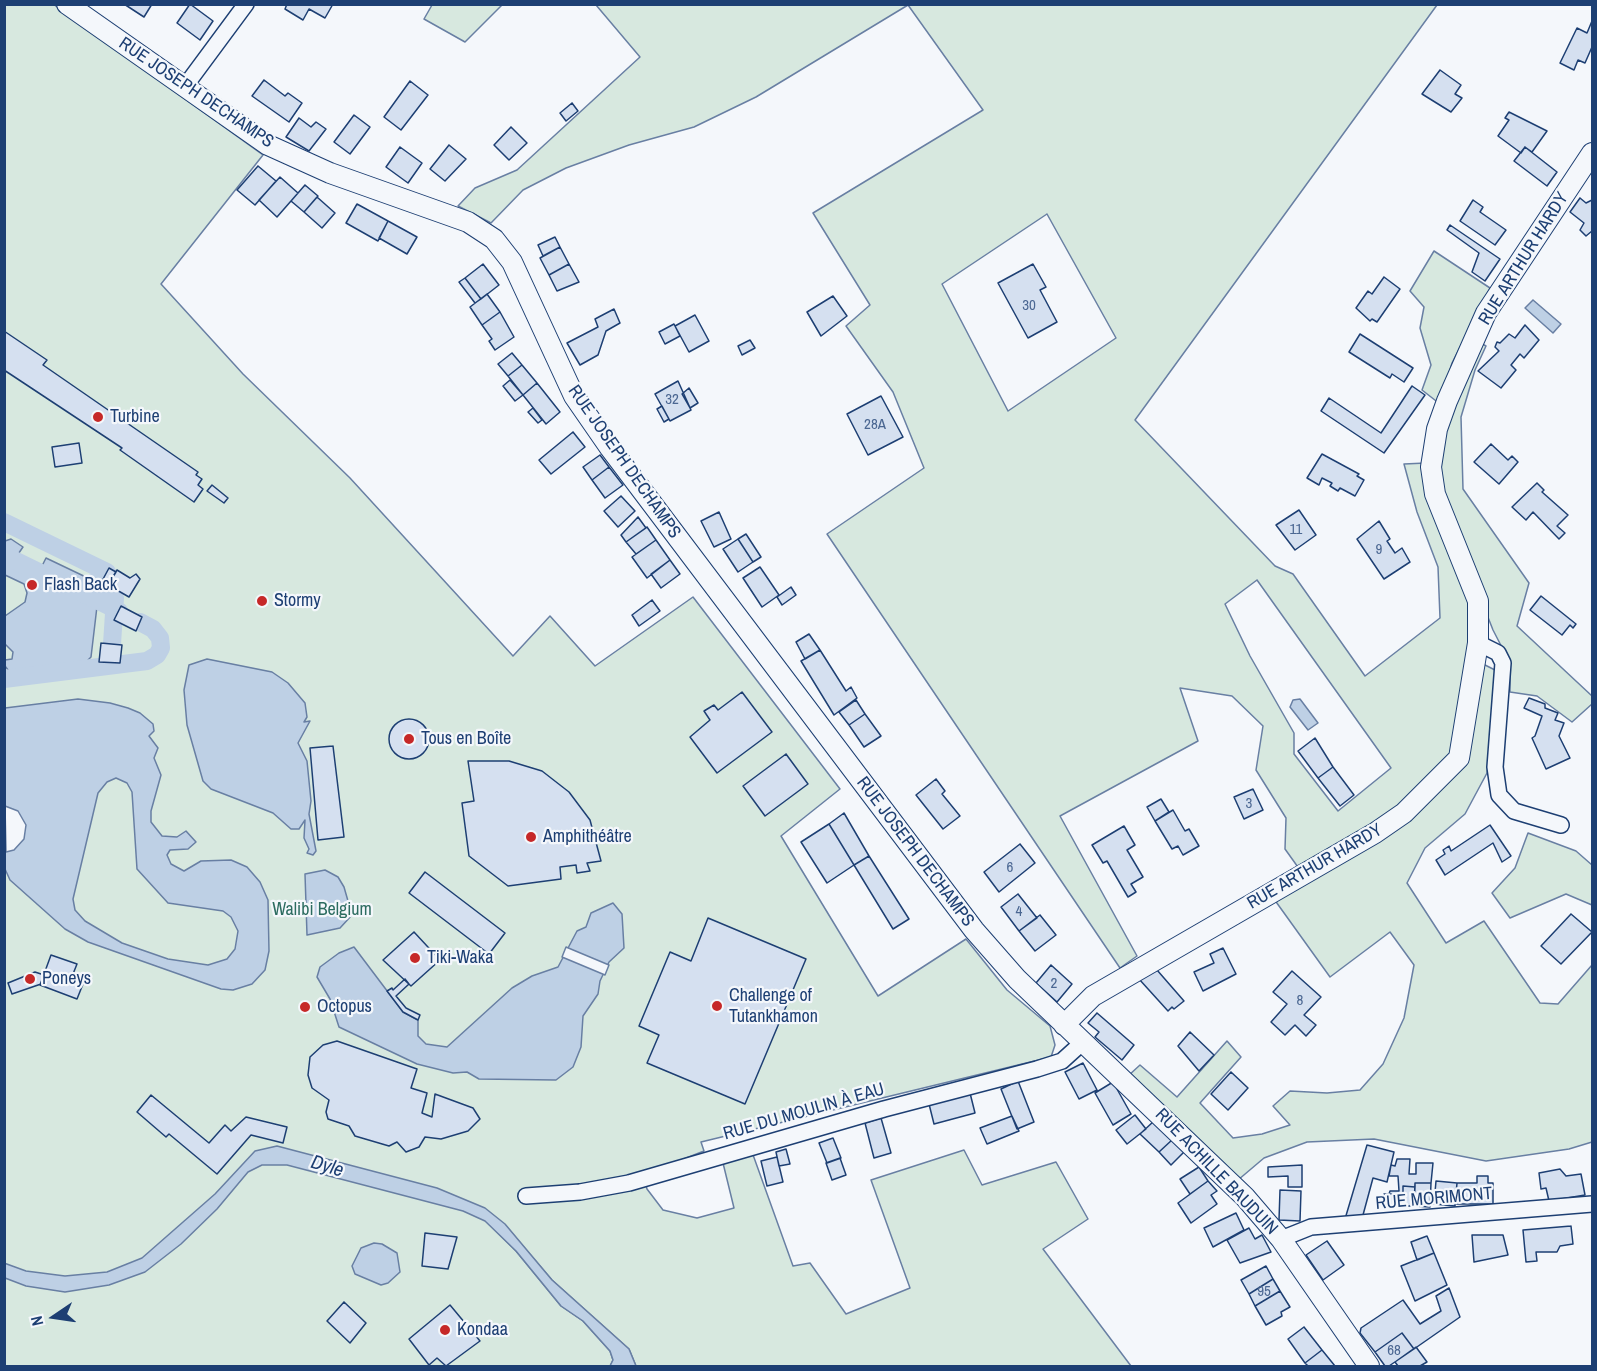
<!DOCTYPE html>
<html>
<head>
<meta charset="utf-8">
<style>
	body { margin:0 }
	#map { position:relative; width:1597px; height:1371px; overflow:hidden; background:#f4f7fb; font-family:"Archivo Narrow",sans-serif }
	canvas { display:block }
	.frame { position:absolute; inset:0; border:6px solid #1d3f73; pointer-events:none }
	.north { position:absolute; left:24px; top:1287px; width:60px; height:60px; -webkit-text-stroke:4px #f4f7fb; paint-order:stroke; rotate:257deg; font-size:16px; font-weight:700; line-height:24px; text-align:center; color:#1d3f73 }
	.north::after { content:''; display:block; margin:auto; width:21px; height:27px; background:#1d3f73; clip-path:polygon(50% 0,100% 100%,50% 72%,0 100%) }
</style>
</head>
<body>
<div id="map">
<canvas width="1597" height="1371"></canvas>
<div class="frame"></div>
<div class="north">N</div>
</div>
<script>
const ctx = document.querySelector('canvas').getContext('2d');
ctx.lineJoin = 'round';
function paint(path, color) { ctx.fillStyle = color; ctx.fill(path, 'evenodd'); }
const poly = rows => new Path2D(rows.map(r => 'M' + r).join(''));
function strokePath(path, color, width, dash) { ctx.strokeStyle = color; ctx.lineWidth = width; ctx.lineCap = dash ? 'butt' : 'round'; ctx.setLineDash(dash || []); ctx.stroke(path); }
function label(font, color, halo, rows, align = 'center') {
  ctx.font = font + ' "Archivo Narrow",sans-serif'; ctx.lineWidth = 4.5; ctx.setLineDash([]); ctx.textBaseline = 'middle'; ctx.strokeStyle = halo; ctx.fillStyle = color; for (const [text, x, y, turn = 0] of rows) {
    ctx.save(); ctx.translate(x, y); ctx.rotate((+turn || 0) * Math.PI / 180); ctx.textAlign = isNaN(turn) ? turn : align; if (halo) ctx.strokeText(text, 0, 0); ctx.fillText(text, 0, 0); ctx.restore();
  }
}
const green = poly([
	[53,4,263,155,161,284,243,374,350,478,513,656,550,616,595,666,693,597,840,789,781,836,878,996,966,939,1007,990,1050,1026,1055,1045,1051,1057,701,1142,704,1151,643,1175,647,1189,663,1210,697,1218,734,1208,723,1163,752,1152,793,1266,810,1263,846,1314,910,1288,871,1180,964,1150,982,1185,1056,1162,1088,1219,1043,1249,1131,1366,636,1366,629,1349,552,1280,504,1224,497,1232,516,1251,561,1306,583,1321,610,1351,613,1360,610,1366,5,1366,4,5,53,4],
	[432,5,432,4,502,5,465,42,424,19,432,5],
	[596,5,908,5,756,97,694,127,629,145,566,168,523,190,491,223,458,206,475,188,517,170,640,57,596,5],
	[908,5,1437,5,1135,420,1275,566,1293,574,1365,676,1440,618,1438,567,1417,512,1404,464,1426,463,1468,598,1472,640,1454,756,1401,808,1300,870,1285,849,1286,818,1256,770,1263,726,1232,696,1180,688,1198,741,1060,816,1137,956,1120,968,827,534,924,468,893,392,846,326,870,305,813,213,983,110,908,5],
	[1047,214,1116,338,1008,411,942,284,1047,214],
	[1257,580,1391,768,1338,811,1294,754,1294,733,1250,656,1225,604,1257,580],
	[1434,251,1490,288,1452,363,1440,404,1422,390,1431,365,1420,328,1424,307,1410,291,1434,251],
	[1479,342,1486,346,1475,370,1461,417,1463,489,1529,583,1517,626,1592,696,1592,704,1572,722,1537,696,1510,692,1510,663,1493,630,1439,493,1440,430,1479,342],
	[1481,663,1497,671,1487,773,1465,814,1425,848,1407,883,1446,943,1484,921,1540,1003,1558,1004,1592,965,1592,1142,1569,1149,1486,1161,1374,1139,1307,1142,1264,1158,1238,1180,1128,1076,1140,1065,1177,1097,1227,1041,1241,1057,1200,1103,1233,1138,1262,1134,1290,1125,1273,1106,1290,1091,1327,1093,1360,1090,1383,1064,1404,1018,1414,965,1390,932,1330,977,1274,899,1463,761,1481,663],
	[1528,833,1576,851,1592,865,1592,905,1566,894,1510,918,1492,893,1515,868,1528,833]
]);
const water = poly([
	[1533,300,1561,324,1553,333,1525,308,1533,300],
	[11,539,23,547,12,563,36,578,46,558,90,579,93,576,97,577,103,583,98,598,91,657,80,668,80,677,76,676,71,663,22,671,20,676,12,675,5,666,5,660,12,659,13,652,5,644,5,616,25,602,27,593,24,584,5,575,5,541,11,539],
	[207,659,272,672,288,683,305,703,307,717,304,722,310,721,298,743,307,761,311,801,309,814,316,851,313,855,307,853,309,849,304,838,305,820,299,829,291,829,273,813,211,789,203,781,187,725,184,690,189,665,207,659],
	[78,699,110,703,128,708,140,713,153,724,154,731,149,736,158,748,154,758,161,775,151,811,151,822,162,836,177,837,186,831,196,842,188,849,170,850,167,855,171,864,184,871,201,861,231,860,247,867,260,882,268,900,269,951,265,970,252,984,233,990,221,989,88,942,65,929,10,880,5,869,5,708,78,699],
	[116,778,127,783,132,792,137,869,168,903,223,911,231,917,238,931,235,949,227,959,208,965,168,959,122,943,85,921,75,910,73,899,98,793,107,782,116,778],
	[1300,699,1318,723,1308,730,1290,707,1293,700,1300,699],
	[325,870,338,877,344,887,352,915,340,928,307,935,305,874,325,870],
	[613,903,622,914,624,948,609,962,600,981,598,994,583,1016,581,1047,573,1067,556,1080,479,1079,467,1072,453,1073,417,1064,339,1027,330,999,317,977,320,967,339,953,354,947,403,1012,418,1020,418,1036,426,1044,447,1047,512,988,532,976,558,967,577,931,586,927,591,913,613,903],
	[277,1146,437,1188,485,1208,505,1224,552,1280,629,1349,636,1366,610,1366,613,1360,610,1351,583,1321,561,1306,516,1251,485,1221,463,1211,287,1165,262,1165,248,1172,217,1209,181,1244,145,1272,109,1285,65,1292,26,1286,5,1278,4,1263,26,1271,65,1276,107,1272,142,1258,215,1194,255,1151,277,1146],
	[374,1243,382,1244,397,1253,400,1272,388,1283,381,1285,355,1274,352,1266,361,1248,374,1243]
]);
const pier = poly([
	[5,806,18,811,26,825,24,839,14,850,6,852,5,806],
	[566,947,609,965,605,975,562,957,566,947]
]);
const canal = poly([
	[4,522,107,572],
	[4,555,119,611],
	[83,590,94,582,110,588],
	[112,644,115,598],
	[4,679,147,661,157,655,161,648,160,638,153,629,140,622]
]);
const building = poly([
	[124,4,152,4,144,17,124,4],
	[190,4,213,21,200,40,177,23,190,4],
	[287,4,333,4,325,18,309,9,303,20,285,9,287,4],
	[1592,21,1592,47,1585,63,1578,60,1574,70,1560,63,1577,28,1587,33,1592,21],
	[1440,70,1461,85,1455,94,1462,98,1451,112,1422,94,1440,70],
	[264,80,285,96,288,93,302,103,289,122,252,96,264,80],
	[410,81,428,95,401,130,384,117,410,81],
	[572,103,578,111,566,121,560,113,572,103],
	[1509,112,1547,131,1532,152,1525,147,1521,153,1498,136,1509,120,1505,118,1509,112],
	[354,115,370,127,350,154,334,142,354,115],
	[299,118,311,127,316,122,326,129,309,151,286,137,299,118],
	[511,127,527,143,509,160,494,145,511,127],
	[449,145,466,159,445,181,430,169,449,145],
	[400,147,422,163,408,183,386,167,400,147],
	[1525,147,1557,172,1547,186,1514,161,1525,147],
	[258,166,276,181,255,205,237,190,258,166],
	[280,177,298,193,277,217,259,200,280,177],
	[305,185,318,196,304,212,291,201,305,185],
	[317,197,335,213,322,228,304,212,317,197],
	[1580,198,1586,203,1592,200,1592,231,1586,236,1580,230,1584,223,1570,212,1580,198],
	[1473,200,1483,207,1480,212,1506,230,1495,245,1460,221,1473,200],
	[357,204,388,221,378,241,346,223,357,204],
	[388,221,417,237,407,254,379,238,388,221],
	[1450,225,1500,259,1485,281,1472,272,1479,253,1447,230,1450,225],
	[555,237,560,247,543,256,538,245,555,237],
	[560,247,569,264,549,275,540,258,560,247],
	[483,264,499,285,481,299,465,278,483,264],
	[569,264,579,282,557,291,549,275,569,264],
	[1033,264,1046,287,1040,290,1057,322,1028,338,998,283,1033,264],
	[1384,277,1400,289,1377,322,1372,319,1370,321,1356,308,1368,291,1372,294,1384,277],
	[465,278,481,299,475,303,459,282,465,278],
	[487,294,500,312,482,325,470,307,487,294],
	[833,296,847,316,821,336,807,312,833,296],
	[614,309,620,323,606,331,598,355,580,365,567,343,598,327,595,319,614,309],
	[500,312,514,337,495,350,489,341,492,339,482,325,500,312],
	[695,315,709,341,689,352,675,326,695,315],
	[674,324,680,336,665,344,659,332,674,324],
	[1525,325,1539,340,1524,358,1520,354,1511,365,1516,370,1501,388,1478,371,1499,351,1495,347,1497,342,1500,343,1509,334,1515,338,1525,325],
	[4,331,47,360,43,365,198,472,196,475,202,479,198,485,203,489,194,502,120,450,122,448,4,370,4,331],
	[1360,334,1413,368,1404,382,1392,374,1390,378,1349,352,1360,334],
	[750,340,755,348,742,355,738,346,750,340],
	[512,353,522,365,508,376,498,364,512,353],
	[522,365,537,383,523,395,508,376,522,365],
	[510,380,523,395,515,401,503,386,510,380],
	[678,381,691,410,670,421,655,394,678,381],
	[537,383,560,412,546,424,523,395,537,383],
	[1412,386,1425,395,1384,453,1321,411,1329,398,1381,433,1412,386],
	[689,388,698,403,690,408,682,394,689,388],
	[881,396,903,437,868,455,847,414,881,396],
	[662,406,669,419,664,422,657,409,662,406],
	[533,408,542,420,538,423,528,412,533,408],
	[573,432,585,447,551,474,539,460,573,432],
	[79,443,82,463,55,467,52,447,79,443],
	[1491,444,1508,460,1512,456,1518,462,1499,484,1474,462,1491,444],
	[1322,454,1359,474,1357,476,1364,480,1355,496,1340,488,1338,491,1330,486,1332,483,1322,478,1319,485,1307,478,1322,454],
	[600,455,609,467,592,480,583,467,600,455],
	[609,467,623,485,605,498,592,480,609,467],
	[1537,483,1544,490,1542,492,1568,515,1557,526,1565,533,1559,539,1533,512,1526,520,1512,507,1537,483],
	[212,485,228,498,224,503,207,491,212,485],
	[621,496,635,511,618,527,604,511,621,496],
	[1299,510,1316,535,1295,550,1276,525,1299,510],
	[719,512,731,539,714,547,701,521,719,512],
	[638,517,646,528,626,542,621,535,638,517],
	[1379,521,1390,539,1387,541,1395,553,1402,548,1410,562,1384,579,1357,539,1379,521],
	[647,527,656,540,636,554,626,542,647,527],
	[746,534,761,557,753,562,738,539,746,534],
	[738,539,753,562,738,572,723,549,738,539],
	[656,540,670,560,647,578,632,557,656,540],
	[670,560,680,574,661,588,651,574,670,560],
	[760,567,779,595,762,607,743,578,760,567],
	[109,568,116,572,108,585,102,581,109,568],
	[117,570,130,578,136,574,140,579,129,597,108,585,117,570],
	[791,587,796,595,782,605,777,597,791,587],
	[1541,596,1576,624,1573,628,1570,625,1562,635,1530,610,1541,596],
	[652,600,660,611,639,626,632,615,652,600],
	[121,606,142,617,136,631,114,620,121,606],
	[809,634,820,650,805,659,796,642,809,634],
	[101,643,122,645,120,663,99,662,101,643],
	[820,650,846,691,851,687,857,698,834,715,801,661,820,650],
	[742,692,772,732,717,773,690,737,710,720,704,711,714,705,718,710,742,692],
	[1529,698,1545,704,1545,708,1558,713,1555,720,1564,723,1559,736,1570,758,1546,769,1532,738,1535,736,1542,716,1524,708,1529,698],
	[856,700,865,714,849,725,839,712,856,700],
	[865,714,881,736,864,747,849,725,865,714],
	'389 739a20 20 0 1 1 40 0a20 20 0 1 1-40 0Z',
	[1315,738,1333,767,1318,778,1298,751,1315,738],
	[333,746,344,837,318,840,310,748,333,746],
	[786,754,808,784,765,816,743,786,786,754],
	[468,761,509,761,542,771,569,792,590,820,601,861,587,863,590,871,577,873,576,865,560,867,561,879,508,886,469,856,462,803,474,801,468,761],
	[1333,767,1354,795,1340,806,1318,778,1333,767],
	[936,779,945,791,942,794,960,816,943,829,916,795,936,779],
	[1253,789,1263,810,1244,819,1234,797,1253,789],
	[1161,799,1169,812,1155,821,1147,807,1161,799],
	[1173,810,1185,831,1189,829,1199,846,1183,855,1178,846,1172,849,1155,821,1173,810],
	[844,813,869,856,854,865,829,824,844,813],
	[829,824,854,865,827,883,801,842,829,824],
	[1490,825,1511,856,1502,862,1493,843,1445,875,1436,860,1445,854,1443,850,1449,846,1451,851,1490,825],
	[1124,826,1135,845,1127,850,1143,877,1131,884,1136,892,1128,897,1107,861,1103,863,1092,845,1124,826],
	[1020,844,1035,863,999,892,984,872,1020,844],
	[869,856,909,919,893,929,854,865,869,856],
	[425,872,505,933,489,954,409,893,425,872],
	[1018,894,1037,918,1019,931,1001,907,1018,894],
	[1571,914,1592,932,1561,964,1541,946,1571,914],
	[1040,915,1056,935,1035,951,1019,931,1040,915],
	[708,918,806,959,745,1104,647,1063,659,1035,639,1026,670,952,691,961,708,918],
	[414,932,440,960,411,986,383,960,414,932],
	[1223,948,1236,974,1203,991,1194,972,1214,963,1210,954,1223,948],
	[51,955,77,964,73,974,85,979,77,999,40,985,51,955],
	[1051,965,1072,984,1057,1002,1036,983,1051,965],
	[1157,970,1184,1001,1174,1009,1172,1007,1168,1011,1139,979,1157,970],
	[1292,971,1321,997,1304,1015,1316,1025,1306,1036,1295,1025,1285,1035,1271,1022,1287,1004,1273,992,1292,971],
	[35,972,44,975,41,984,12,994,8,983,35,972],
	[405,979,409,984,396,996,406,1008,420,1015,418,1020,403,1012,387,991,392,988,393,990,405,979],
	[1097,1013,1134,1045,1122,1060,1095,1037,1099,1032,1088,1023,1097,1013],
	[1190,1032,1214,1055,1199,1071,1178,1046,1190,1032],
	[337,1041,417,1069,411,1088,427,1093,422,1113,432,1117,435,1094,473,1108,480,1119,468,1131,441,1139,425,1137,419,1147,406,1152,397,1142,389,1146,355,1136,349,1126,328,1119,326,1112,329,1100,312,1088,308,1075,310,1057,323,1045,337,1041],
	[1083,1063,1097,1090,1079,1099,1065,1072,1083,1063],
	[1231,1072,1248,1088,1228,1110,1211,1094,1231,1072],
	[1018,1081,1034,1122,1017,1129,1001,1089,1018,1081],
	[1113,1082,1131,1114,1113,1125,1095,1093,1113,1082],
	[970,1093,975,1113,934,1124,929,1104,970,1093],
	[151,1095,209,1143,225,1125,231,1131,246,1117,287,1127,283,1143,251,1135,217,1174,169,1134,166,1137,137,1112,151,1095],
	[1135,1115,1146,1129,1127,1144,1116,1130,1135,1115],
	[1012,1116,1019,1131,987,1144,980,1128,1012,1116],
	[881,1118,891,1153,874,1158,865,1123,881,1118],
	[1154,1121,1173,1139,1159,1152,1140,1134,1154,1121],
	[833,1138,841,1158,827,1163,819,1143,833,1138],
	[1173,1139,1185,1151,1171,1165,1159,1152,1173,1139],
	[1367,1145,1394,1152,1387,1182,1373,1178,1363,1215,1345,1219,1367,1145],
	[786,1149,790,1164,779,1166,776,1152,786,1149],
	[777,1157,783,1182,767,1186,761,1161,777,1157],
	[840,1158,846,1175,832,1180,826,1163,840,1158],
	[1397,1159,1410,1159,1409,1174,1416,1174,1416,1163,1433,1163,1431,1183,1415,1183,1415,1187,1403,1186,1403,1194,1389,1194,1390,1191,1399,1191,1398,1176,1389,1176,1391,1165,1395,1166,1397,1159],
	[1302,1165,1302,1187,1288,1187,1288,1176,1268,1177,1268,1167,1302,1165],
	[1199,1167,1208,1181,1190,1194,1180,1179,1199,1167],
	[1560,1169,1566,1176,1581,1174,1585,1195,1549,1201,1546,1188,1541,1189,1539,1173,1560,1169],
	[1477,1176,1488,1176,1488,1183,1493,1183,1493,1204,1455,1204,1457,1183,1477,1183,1477,1176],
	[1208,1181,1217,1191,1211,1195,1217,1204,1191,1223,1178,1203,1208,1181],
	[1436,1181,1457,1183,1455,1206,1434,1204,1436,1181],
	[1415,1183,1431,1183,1430,1207,1414,1206,1415,1183],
	[1403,1186,1415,1187,1414,1206,1384,1206,1384,1194,1403,1194,1403,1186],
	[1280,1190,1301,1191,1300,1221,1279,1220,1280,1190],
	[1236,1213,1244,1230,1213,1247,1204,1228,1236,1213],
	[1571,1226,1573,1244,1560,1246,1557,1252,1536,1252,1537,1261,1526,1262,1523,1230,1571,1226],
	[1249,1228,1255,1239,1262,1235,1271,1252,1240,1263,1227,1240,1249,1228],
	[425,1233,457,1237,448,1269,422,1266,425,1233],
	[1472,1235,1503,1235,1508,1255,1474,1262,1472,1235],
	[1427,1236,1434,1253,1417,1260,1411,1242,1427,1236],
	[1327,1241,1344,1265,1323,1280,1306,1255,1327,1241],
	[1434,1253,1447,1285,1415,1301,1401,1266,1434,1253],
	[1266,1266,1273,1279,1249,1294,1241,1280,1266,1266],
	[1273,1279,1280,1291,1255,1306,1249,1294,1273,1279],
	[1449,1288,1460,1317,1414,1349,1402,1333,1375,1352,1360,1333,1361,1328,1403,1300,1420,1324,1441,1311,1436,1296,1449,1288],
	[1280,1291,1290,1307,1281,1312,1282,1316,1266,1325,1255,1306,1280,1291],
	[344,1302,366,1323,350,1343,327,1321,344,1302],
	[450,1305,480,1341,446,1366,437,1358,429,1365,409,1339,450,1305],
	[1304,1327,1322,1350,1305,1363,1288,1339,1304,1327],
	[1402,1333,1414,1349,1389,1366,1385,1366,1375,1352,1402,1333],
	[1416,1347,1427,1362,1420,1366,1398,1366,1395,1362,1416,1347],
	[1322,1350,1335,1366,1308,1366,1305,1363,1322,1350]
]);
const minor = poly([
	[186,85,246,4],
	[1478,643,1498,653,1503,663,1495,767,1499,795,1514,811,1561,825],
	[526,1196,580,1192,629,1183,884,1109,1037,1069,1062,1061,1083,1042],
	[1281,1239,1311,1227,1592,1204]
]);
const tertiary = poly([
	[67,4,268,145,330,173,468,222,494,239,512,262,574,396,610,448,974,930,1017,979,1245,1197,1281,1239,1369,1366],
	[1064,1025,1093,996,1375,833,1404,813,1459,758,1478,643,1478,601,1435,494,1431,467,1437,429,1447,401,1486,313,1592,153]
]);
const markers = [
	[98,417,6,"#c62828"],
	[32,585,6,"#c62828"],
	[262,601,6,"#c62828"],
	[409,739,6,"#c62828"],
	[531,837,6,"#c62828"],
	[415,958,6,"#c62828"],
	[30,979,6,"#c62828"],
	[717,1006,6,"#c62828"],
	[305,1007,6,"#c62828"],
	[445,1330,6,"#c62828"]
];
const numberNames = [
	["30",1029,306],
	["32",672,400],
	["28A",875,425],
	["11",1296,530],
	["9",1379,550],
	["3",1249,804],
	["6",1010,868],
	["4",1019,912],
	["2",1054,984],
	["8",1300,1001],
	["95",1264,1292],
	["68",1394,1351]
];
const streetNames = [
	["RUE JOSEPH DECHAMPS",196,93,34],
	["RUE ARTHUR HARDY",1524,259,-58],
	["RUE JOSEPH DECHAMPS",624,462,55],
	["RUE JOSEPH DECHAMPS",915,852,53],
	["RUE ARTHUR HARDY",1315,867,-30],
	["RUE DU MOULIN À EAU",804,1112,-16],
	["RUE ACHILLE BAUDUIN",1216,1172,46],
	["RUE MORIMONT",1434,1199,-5]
];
const poiNames = [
	["Turbine",110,417],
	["Flash Back",44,585],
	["Stormy",274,601],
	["Tous en Boîte",421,739],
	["Amphithéâtre",543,837],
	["Tiki-Waka",427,958],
	["Poneys",42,979],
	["Challenge of",729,996],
	["Tutankhamon",729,1017],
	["Octopus",317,1007],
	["Kondaa",457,1330]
];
const parkNames = [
	["Walibi Belgium",322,910]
];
const waterNames = [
	["Dyle",327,1167,17]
];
paint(green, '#d7e8df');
strokePath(green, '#687fa3', 1.5);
paint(water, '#bed0e5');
strokePath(water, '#687fa3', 1.5);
paint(pier, '#f4f7fb');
strokePath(pier, '#687fa3', 1.5);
strokePath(canal, '#bed0e5', 18);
paint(building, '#d5e0f0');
strokePath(building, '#1d3f73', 1.5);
strokePath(minor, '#1d3f73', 18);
strokePath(tertiary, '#1d3f73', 22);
strokePath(minor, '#f4f7fb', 15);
strokePath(tertiary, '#f4f7fb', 20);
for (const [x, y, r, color] of markers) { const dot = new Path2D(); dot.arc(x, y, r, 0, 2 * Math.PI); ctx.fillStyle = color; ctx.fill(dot); strokePath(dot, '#f4f7fb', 2); }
label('15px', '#4b6792', null, numberNames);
label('18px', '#1d3f73', '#f4f7fb', streetNames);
label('18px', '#1d3f73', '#f4f7fb', poiNames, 'left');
label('18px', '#2c6c60', '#f4f7fb', parkNames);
label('italic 20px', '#1d3f73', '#f4f7fb', waterNames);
</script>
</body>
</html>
